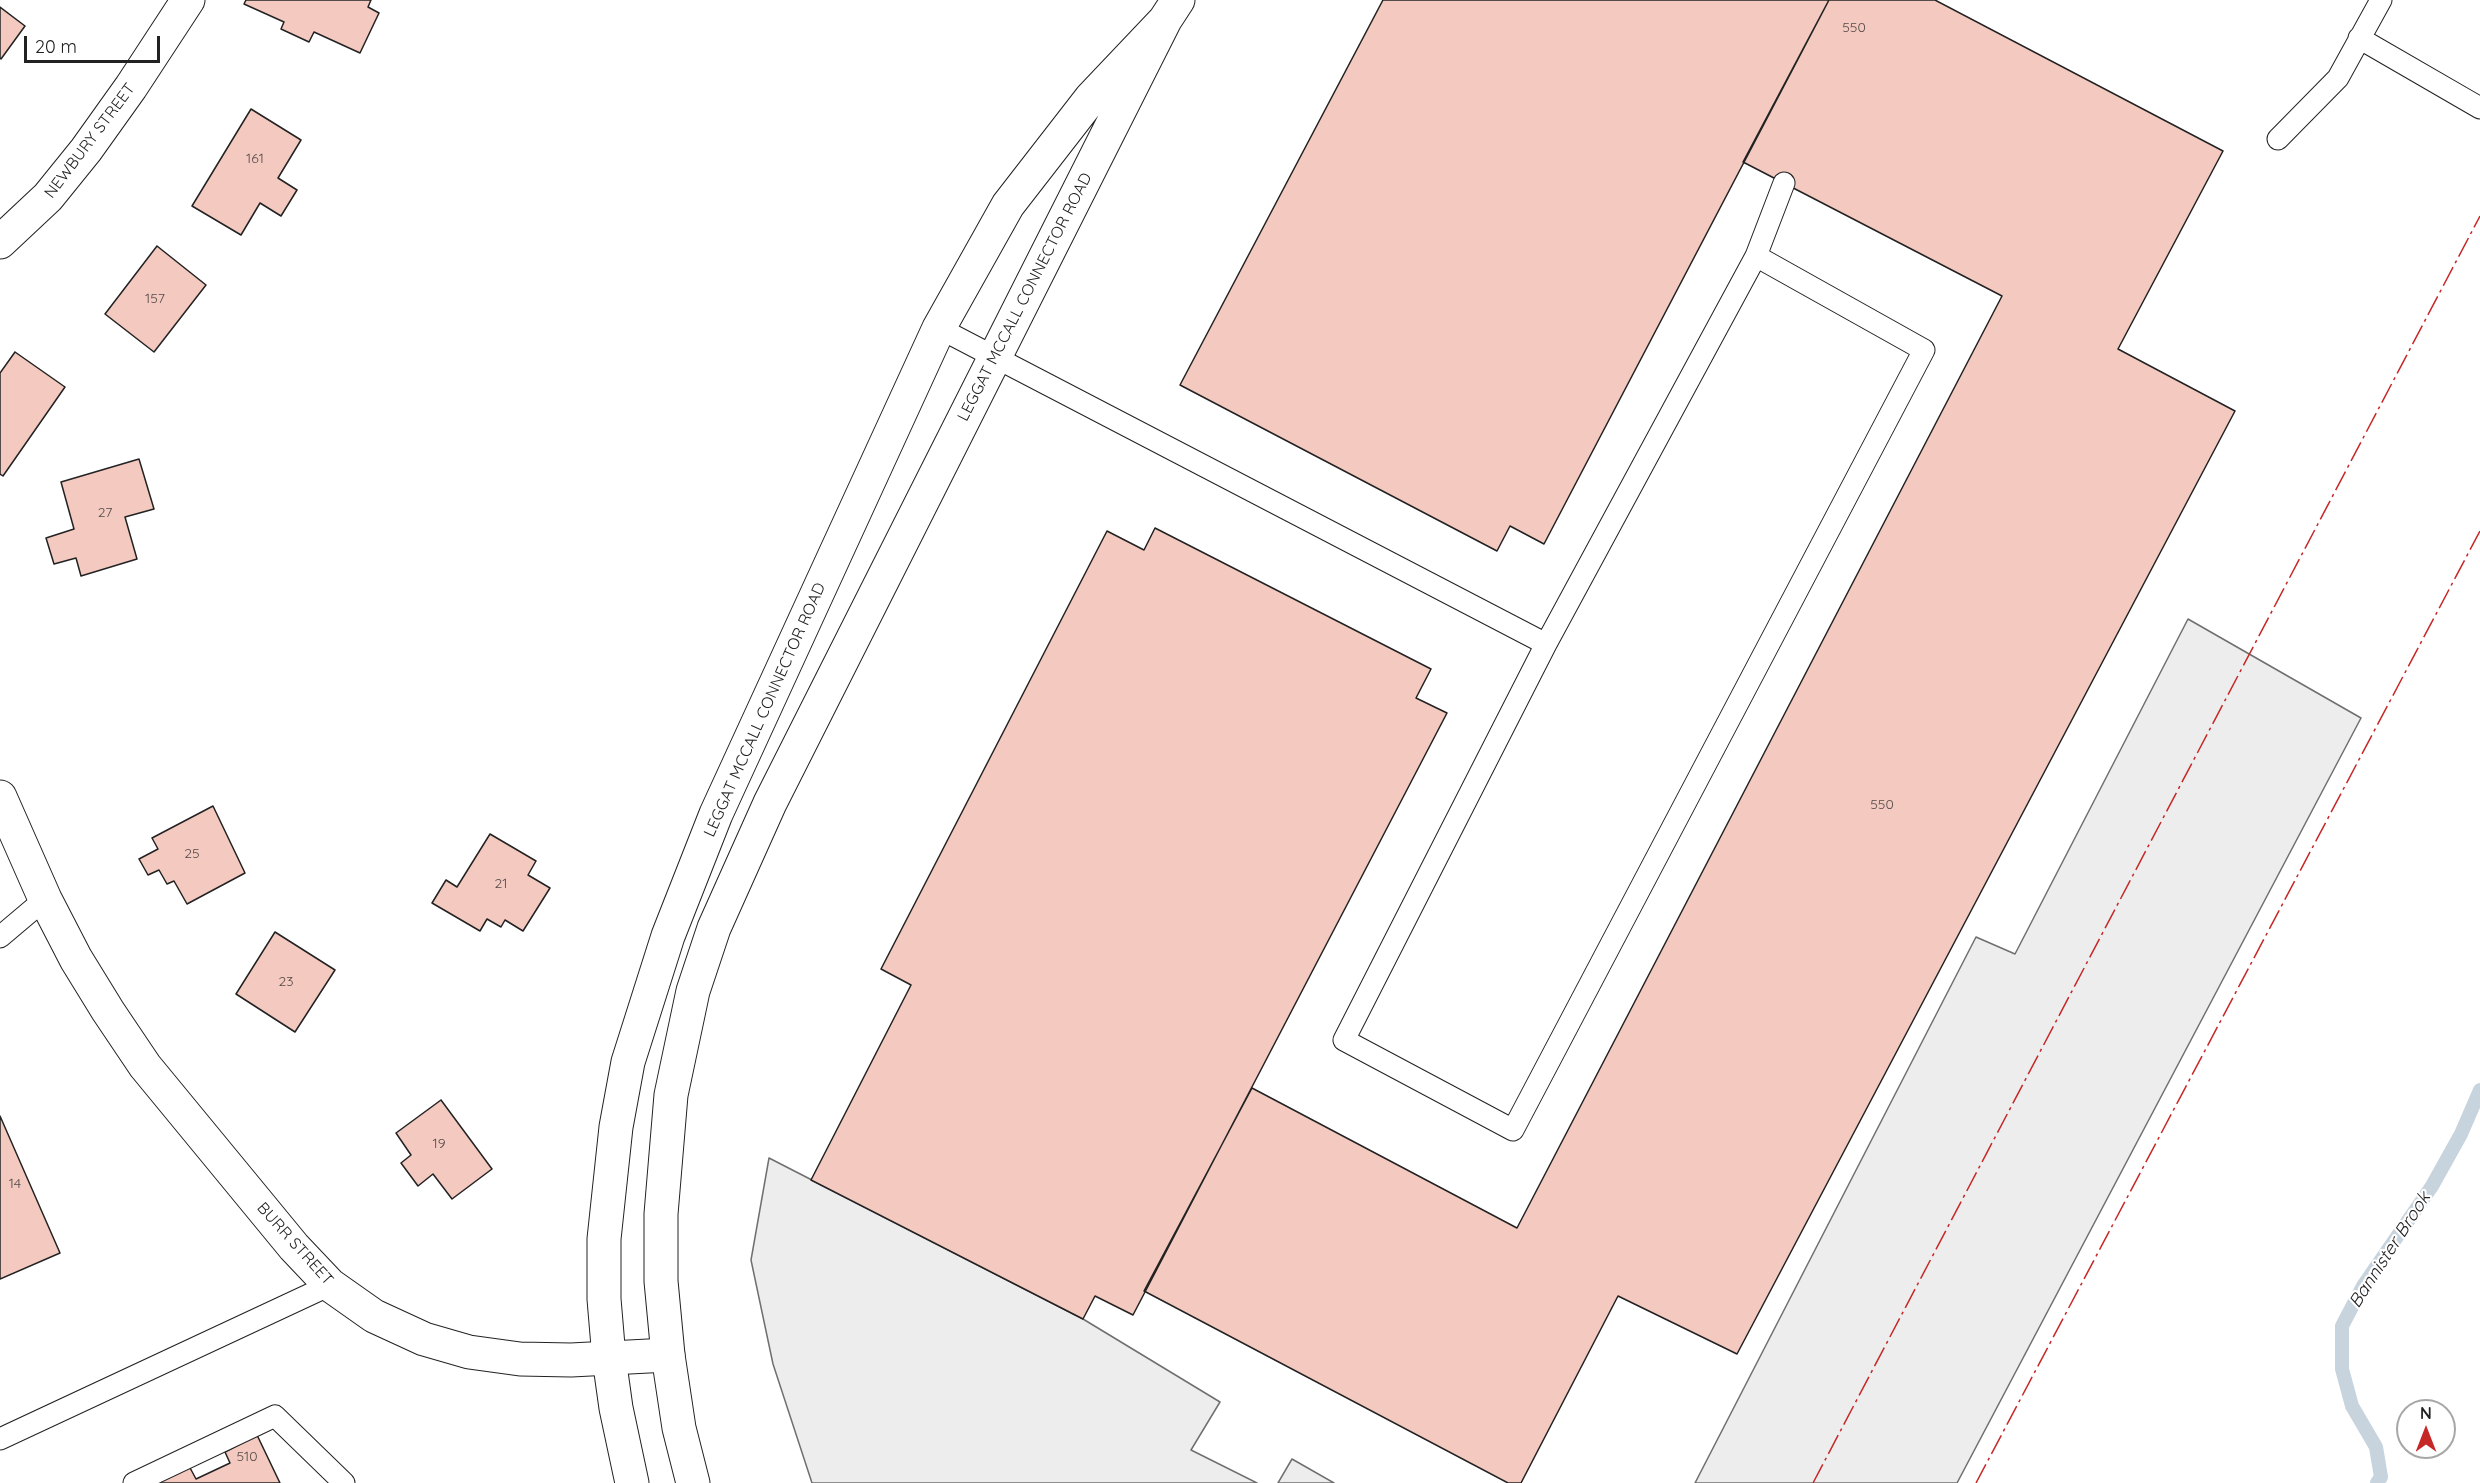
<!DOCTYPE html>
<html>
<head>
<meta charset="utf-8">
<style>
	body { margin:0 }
	#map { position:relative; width:2480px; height:1483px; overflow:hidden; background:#fff; font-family:Quicksand,sans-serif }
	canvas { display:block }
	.north { position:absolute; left:2396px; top:1399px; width:60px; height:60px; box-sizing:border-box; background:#fff; border:2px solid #a7a7a7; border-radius:50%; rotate:0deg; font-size:16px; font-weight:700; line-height:24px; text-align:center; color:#222 }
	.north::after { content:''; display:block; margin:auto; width:21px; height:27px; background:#c62828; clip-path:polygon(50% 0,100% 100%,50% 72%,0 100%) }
	.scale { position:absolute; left:24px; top:36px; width:136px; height:27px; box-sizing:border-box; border:3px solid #222; border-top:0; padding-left:8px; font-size:18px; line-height:21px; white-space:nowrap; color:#222; -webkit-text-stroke:4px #fff; paint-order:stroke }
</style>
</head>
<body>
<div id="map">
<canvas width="2480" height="1483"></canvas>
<div class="north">N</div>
<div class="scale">20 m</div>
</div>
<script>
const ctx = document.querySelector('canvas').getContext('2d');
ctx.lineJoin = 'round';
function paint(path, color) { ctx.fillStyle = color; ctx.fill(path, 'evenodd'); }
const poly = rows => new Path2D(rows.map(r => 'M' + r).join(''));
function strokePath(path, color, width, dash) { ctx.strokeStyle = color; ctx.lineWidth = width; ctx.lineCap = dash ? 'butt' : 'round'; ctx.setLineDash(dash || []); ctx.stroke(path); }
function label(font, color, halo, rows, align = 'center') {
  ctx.font = font + ' Quicksand,sans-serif'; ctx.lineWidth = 4.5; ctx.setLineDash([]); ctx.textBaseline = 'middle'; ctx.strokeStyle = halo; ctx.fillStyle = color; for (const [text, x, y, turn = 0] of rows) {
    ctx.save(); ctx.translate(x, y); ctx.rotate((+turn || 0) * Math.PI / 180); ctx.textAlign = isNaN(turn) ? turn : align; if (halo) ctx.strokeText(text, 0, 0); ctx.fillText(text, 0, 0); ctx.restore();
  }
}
const parking = poly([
	[2188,619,2361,718,1957,1483,1695,1483,1976,937,2015,954,2188,619],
	[769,1158,1083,1319,1220,1402,1191,1450,1257,1483,812,1483,773,1364,751,1260,769,1158],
	[1292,1459,1334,1483,1278,1483,1292,1459]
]);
const stream = poly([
	[2377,1483,2381,1477,2376,1447,2352,1406,2342,1369,2342,1326,2363,1286,2432,1186,2461,1134,2480,1090]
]);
const building = poly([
	[246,0,371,0,368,7,379,13,360,53,314,32,309,42,281,29,284,22,244,4,246,0],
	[1383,0,1829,0,1544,544,1510,526,1497,551,1180,385,1383,0],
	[1829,0,1935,0,2223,151,2118,349,2235,411,1737,1354,1618,1296,1521,1483,1508,1483,1144,1291,1252,1088,1517,1228,2002,296,1743,162,1829,0],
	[0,7,25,26,1,59,0,58,0,7],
	[251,109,301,140,278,178,297,190,281,216,260,203,241,235,192,206,251,109],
	[157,246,206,285,154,352,105,314,157,246],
	[15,352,65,387,3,476,0,474,0,373,15,352],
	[139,459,154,509,125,517,137,559,81,576,76,558,54,564,46,538,74,529,61,482,139,459],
	[1155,528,1431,669,1416,698,1447,713,1133,1315,1095,1296,1083,1319,811,1180,911,985,881,969,1107,531,1144,550,1155,528],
	[213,806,245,873,187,904,174,881,167,884,159,870,148,875,139,859,158,849,152,838,213,806],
	[490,834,536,861,528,875,550,888,523,931,505,920,501,927,487,919,480,931,432,903,446,880,457,887,490,834],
	[275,932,335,970,295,1032,236,994,275,932],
	[441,1100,492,1169,452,1199,433,1174,418,1186,401,1163,411,1155,396,1133,441,1100],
	[0,1116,60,1253,0,1279,0,1116],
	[257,1435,280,1483,148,1483,188,1464,196,1479,230,1463,225,1452,257,1435]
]);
const service = poly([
	[2359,38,2480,108],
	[2278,139,2338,78,2381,0],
	[1756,256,1924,350,1513,1130,1344,1040,1546,644,1756,256],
	[1756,256,1784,183],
	[939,328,1546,644],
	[0,937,45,899],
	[0,1439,330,1285],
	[134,1483,275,1416,344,1483]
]);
const minor = poly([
	[0,242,48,197,86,150,131,87,188,0],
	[0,797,45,899,76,959,108,1011,145,1066,294,1247,330,1285,374,1316,424,1339,469,1352,520,1359,571,1360,668,1355]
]);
const tertiary = poly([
	[632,1483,616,1408,609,1358,604,1299,604,1239,616,1127,628,1062,668,936,716,814,939,328,1008,205,1091,98,1165,20],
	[693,1483,679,1428,668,1355,661,1281,661,1214,671,1095,693,991,714,928,770,803,1165,20,1178,0]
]);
const power = poly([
	[1813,1483,2480,216],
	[1976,1483,2480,531]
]);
const numberNames = [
	["550",1854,28],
	["161",255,159],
	["157",155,299],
	["27",105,513],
	["550",1882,805],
	["25",192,854],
	["21",501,884],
	["23",286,982],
	["19",439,1144],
	["14",15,1184],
	["510",247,1457]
];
const streetNames = [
	["NEWBURY STREET",90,141,-53],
	["LEGGAT MCCALL CONNECTOR ROAD",1025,297,-63],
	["LEGGAT MCCALL CONNECTOR ROAD",765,710,-66],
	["BURR STREET",295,1244,48]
];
const waterNames = [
	["Bannister Brook",2390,1250,-57]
];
paint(parking, '#ededed');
strokePath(parking, '#6f6f6f', 1.5);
strokePath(stream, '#c7d3dd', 14);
paint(building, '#f3c9c0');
strokePath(building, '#222', 1.5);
strokePath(service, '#222', 23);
strokePath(minor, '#222', 35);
strokePath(tertiary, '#222', 35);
strokePath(service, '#fff', 21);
strokePath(minor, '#fff', 33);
strokePath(tertiary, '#fff', 33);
strokePath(power, '#c62828', 1.5, [21, 4.5, 3, 4.5]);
label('14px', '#564c4a', null, numberNames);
label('16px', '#222', '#fff', streetNames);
label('italic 18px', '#222', '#fff', waterNames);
</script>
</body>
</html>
